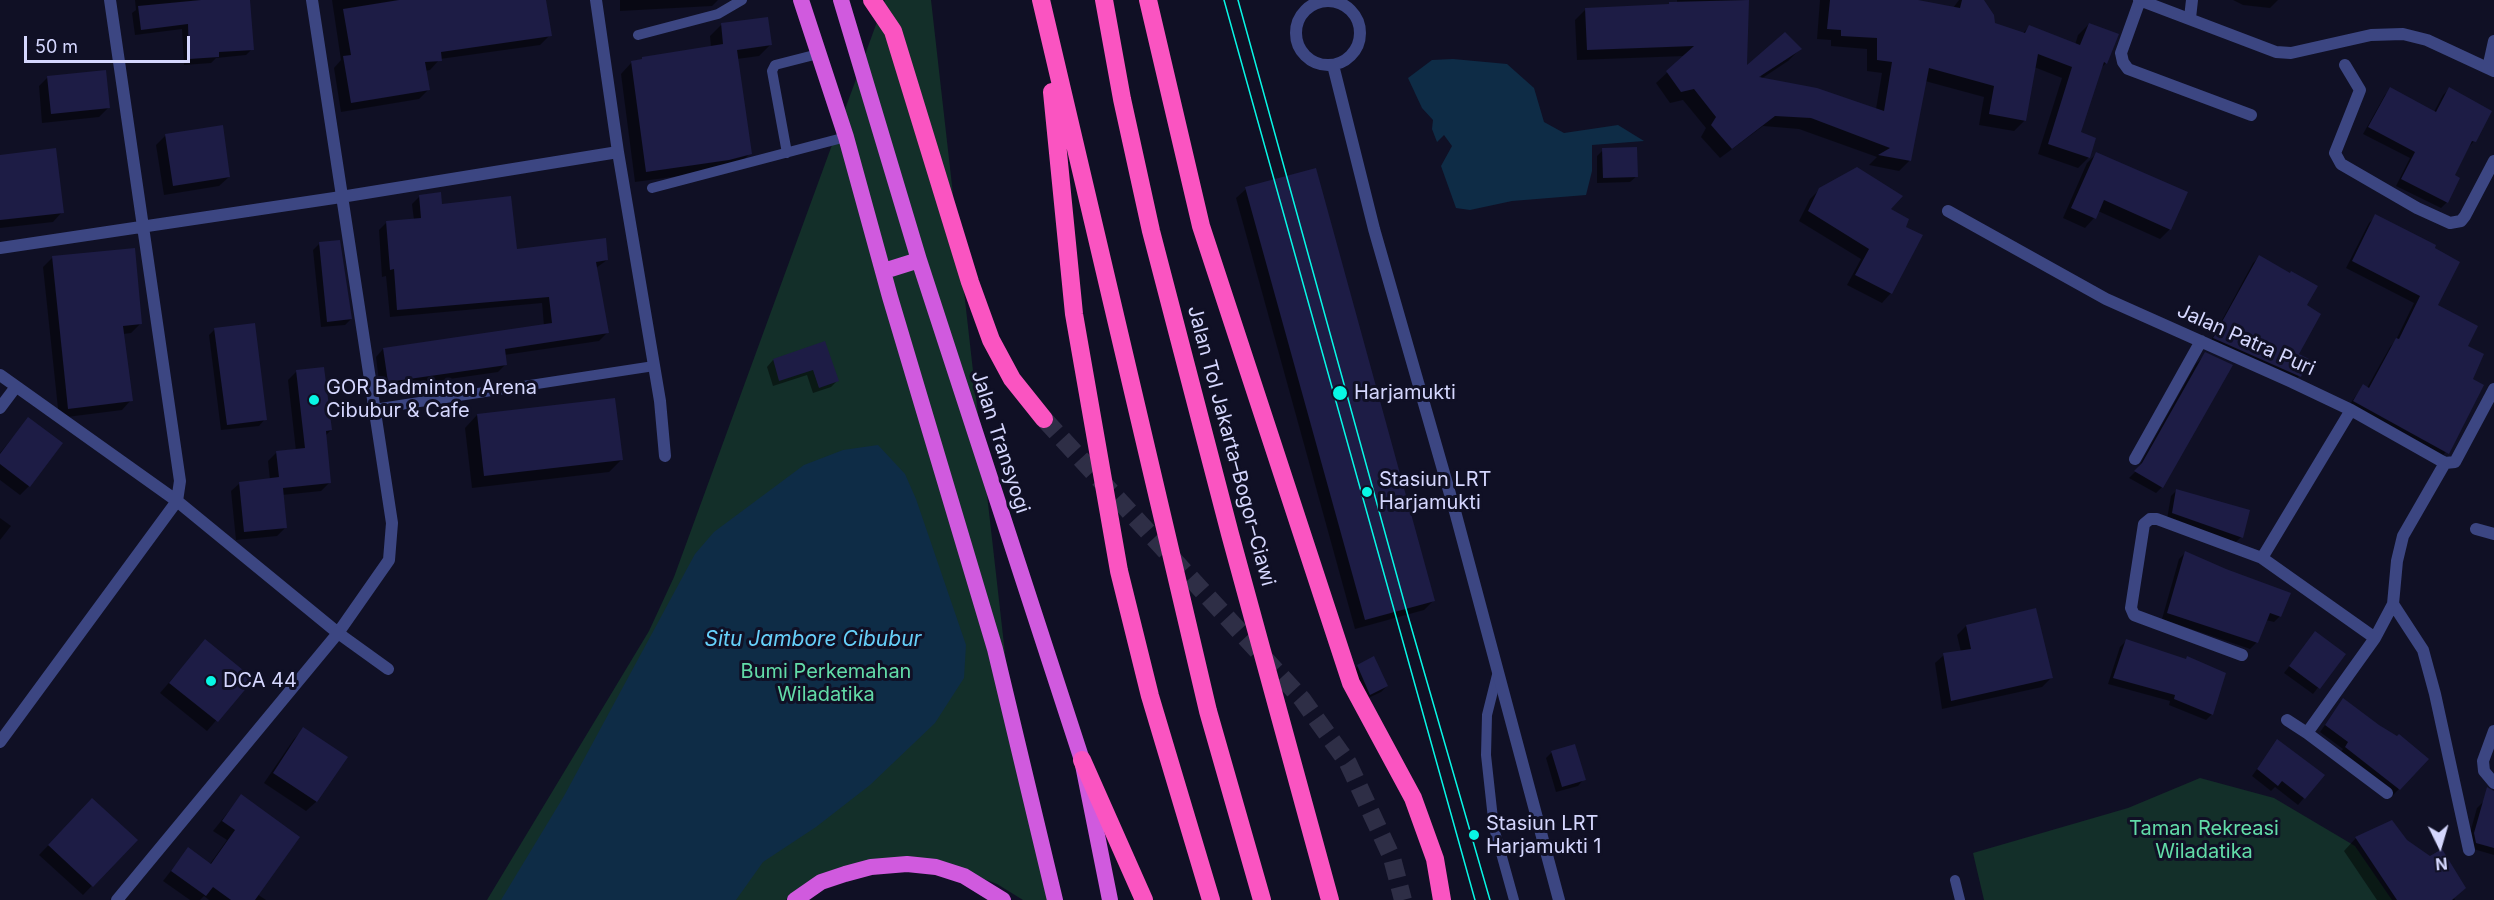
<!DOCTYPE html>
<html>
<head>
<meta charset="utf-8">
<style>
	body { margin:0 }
	#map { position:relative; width:2494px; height:900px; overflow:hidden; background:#101025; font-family:Inter,sans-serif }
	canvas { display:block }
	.north { position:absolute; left:2410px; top:816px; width:60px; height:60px; -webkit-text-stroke:4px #101025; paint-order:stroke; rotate:175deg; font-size:16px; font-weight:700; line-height:24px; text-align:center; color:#d5d7fe }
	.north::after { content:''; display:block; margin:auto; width:21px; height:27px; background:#d5d7fe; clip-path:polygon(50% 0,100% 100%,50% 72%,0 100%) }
	.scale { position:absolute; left:24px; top:36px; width:166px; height:27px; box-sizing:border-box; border:3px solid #d5d7fe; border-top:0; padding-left:8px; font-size:18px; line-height:21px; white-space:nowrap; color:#d5d7fe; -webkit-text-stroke:4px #101025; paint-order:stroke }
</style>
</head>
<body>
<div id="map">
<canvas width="2494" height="900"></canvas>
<div class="north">N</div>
<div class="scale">50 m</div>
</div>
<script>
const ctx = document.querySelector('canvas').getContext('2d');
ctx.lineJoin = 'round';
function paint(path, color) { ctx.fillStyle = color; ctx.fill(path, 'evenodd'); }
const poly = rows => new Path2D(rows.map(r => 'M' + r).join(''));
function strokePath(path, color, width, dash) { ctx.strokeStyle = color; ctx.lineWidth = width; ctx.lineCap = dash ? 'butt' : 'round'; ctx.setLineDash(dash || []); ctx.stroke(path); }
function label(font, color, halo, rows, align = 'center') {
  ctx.font = font + ' Inter,sans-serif'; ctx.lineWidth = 6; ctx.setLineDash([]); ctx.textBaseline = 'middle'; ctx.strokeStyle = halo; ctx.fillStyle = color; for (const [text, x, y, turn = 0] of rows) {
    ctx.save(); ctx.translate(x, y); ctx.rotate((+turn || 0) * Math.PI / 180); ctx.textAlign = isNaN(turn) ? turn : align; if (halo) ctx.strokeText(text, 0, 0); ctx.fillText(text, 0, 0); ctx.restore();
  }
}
const green = poly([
	[885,0,931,0,1013,724,1055,900,1023,900,997,884,947,865,926,860,789,896,786,900,487,900,649,631,674,577],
	[2200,778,2274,798,2355,846,2392,900,1984,900,1973,853,2128,808]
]);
const water = poly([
	[1453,59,1507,64,1534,88,1544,122,1564,133,1618,125,1644,141,1592,145,1592,171,1586,195,1512,201,1470,210,1456,208,1441,166,1452,146,1444,135,1437,142,1432,129,1433,120,1422,108,1408,78,1432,60],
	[878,445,905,474,916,499,966,645,964,678,935,723,870,785,816,827,763,862,736,900,501,900,564,796,695,554,714,532,804,465,843,450]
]);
const shadow = poly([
	[135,0,249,0,252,49,246,55,216,58,211,63,184,65,182,29,135,35,132,13,136,10],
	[332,0,545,0,550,35,540,45,440,59,430,70,425,71,429,89,419,99,341,112,334,68,341,60],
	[620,0,718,0,712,6,620,11],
	[1677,0,1744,0,1747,92,1876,109,1882,73,1867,71,1867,49,1831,46,1831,40,1817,39,1820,0,1910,0,1953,8,1959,0,1976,0,1994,24,2022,34,2029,27,2075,45,2078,35,2089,24,2106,63,2100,69,2079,133,2089,157,2078,168,2038,154,2062,78,2034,67,2025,120,2014,131,1979,125,1984,97,1925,81,1910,160,1899,171,1869,165,1877,157,1799,129,1763,126,1720,158,1701,137,1706,128,1683,100,1670,103,1656,83,1685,56,1577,60,1575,20,1586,9,1667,6,1677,3],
	[2233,0,2278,0,2270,8,2243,5],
	[721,25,770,45,759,56,737,59,750,153,739,165,717,171,635,182,621,74,632,62,711,47,710,36],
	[1800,49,1788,61,1761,79,1762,55],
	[48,77,109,107,99,117,42,123,39,86],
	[2391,89,2434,112,2443,95,2449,89,2474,141,2468,148,2453,176,2447,202,2441,208,2396,186,2410,158,2363,134,2385,95],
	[165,136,229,177,219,186,164,195,156,145],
	[1603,150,1637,176,1630,182,1597,183,1597,156],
	[2097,153,2170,229,2160,239,2098,211,2094,218,2085,228,2063,218,2087,163],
	[0,157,62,212,53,222,0,228],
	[1246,189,1434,600,1424,610,1355,629,1236,198],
	[1820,189,1889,210,1891,293,1882,303,1847,285,1861,259,1799,221,1810,199],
	[420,196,441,206,516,250,607,260,596,268,607,333,599,341,504,355,506,364,498,372,380,389,376,357,383,349,544,326,542,303,390,317,386,276,382,277,379,230,387,222,414,220,412,204],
	[2376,216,2436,306,2466,347,2471,380,2454,442,2439,460,2347,408,2363,386,2367,388,2390,347,2396,340,2414,303,2346,268,2369,223],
	[319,244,351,319,345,325,321,327,313,250],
	[53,257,140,324,131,333,123,334,131,400,122,410,59,418,43,267],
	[2259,257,2305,306,2297,355,2299,376,2294,382,2209,344,2253,263],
	[215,329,265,419,259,426,221,430,209,335],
	[825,343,837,381,831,387,813,393,807,375,773,386,767,367,773,360],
	[2206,354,2162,487,2156,493,2129,478,2137,470,2196,364],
	[323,369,331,430,325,436,330,482,321,491,282,495,286,527,277,536,236,540,231,491,240,483,270,480,268,461,276,453,296,451,288,380,296,372],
	[477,415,621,460,609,472,472,488,465,428],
	[28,419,29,486,20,495,0,480,0,453],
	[2177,490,2241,537,2235,543,2167,519,2171,496],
	[0,518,11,526,0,540],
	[2185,553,2280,616,2274,622,2266,620,2256,643,2250,649,2162,619,2179,559],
	[1966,626,2051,678,2042,687,1942,709,1935,663,1944,655,1961,652,1957,635],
	[2315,633,2344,654,2313,694,2284,673],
	[205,641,252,679,207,731,160,693],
	[2126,641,2212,714,2206,720,2169,705,2170,701,2108,684,2120,647],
	[1358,666,1387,686,1381,692,1364,700,1352,672],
	[2343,700,2378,726,2399,789,2393,795,2340,753,2343,749,2320,732],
	[304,729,346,757,316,802,306,811,264,783,294,739],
	[2277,741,2323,775,2298,805,2275,787,2271,791,2252,776],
	[1552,752,1584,779,1578,786,1556,792,1546,758],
	[241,796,257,894,266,900,209,900,204,896,200,900,190,900,163,881,188,849,210,864,227,840,213,831],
	[2483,802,2494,807,2494,855,2470,848,2468,840,2477,808],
	[83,809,136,840,83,895,39,855],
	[2356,838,2454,898,2455,900,2377,900,2344,851]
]);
const building = poly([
	[201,0,250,0,254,50,219,52,219,57,189,59,188,24,141,30,138,6],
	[399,0,546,0,552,36,441,52,442,61,425,62,430,90,351,103,343,56,351,55,343,9],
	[1749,0,1747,65,1785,32,1802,49,1759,77,1817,88,1884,111,1892,62,1877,60,1877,38,1841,36,1841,30,1827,29,1830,0,1918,0,1960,8,1962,0,1984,0,1994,15,1995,23,2025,33,2029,25,2080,45,2089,23,2119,34,2107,64,2104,62,2081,132,2096,138,2090,158,2048,144,2072,67,2038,54,2026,121,1989,114,1994,86,1929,68,1911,161,1878,155,1890,148,1811,118,1775,116,1732,149,1711,125,1716,117,1694,89,1681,92,1666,71,1694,46,1587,50,1585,8,1669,4,1669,2],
	[768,17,772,45,737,50,752,154,729,160,646,172,631,61,642,59,642,57,723,44,721,23],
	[106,70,110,108,51,114,47,76],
	[2390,87,2436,112,2449,87,2492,111,2476,142,2472,141,2455,175,2460,178,2448,203,2401,179,2415,152,2368,127],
	[223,125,230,177,173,186,165,134],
	[1637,147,1638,177,1603,178,1602,148],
	[56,148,64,213,0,220,0,155],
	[2096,152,2188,192,2171,230,2104,200,2096,219,2071,208],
	[1857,167,1903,196,1891,209,1909,219,1906,227,1923,235,1892,294,1855,275,1869,249,1808,211,1819,188],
	[1316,168,1435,601,1365,620,1245,187],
	[441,192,442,204,511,196,517,249,606,238,608,260,596,262,609,333,505,349,507,365,388,382,383,348,552,323,549,297,397,310,394,269,390,270,386,221,421,218,419,195],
	[2375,214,2436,245,2435,248,2460,262,2438,305,2478,326,2468,346,2484,354,2473,379,2484,385,2449,454,2353,401,2363,384,2369,388,2396,338,2399,339,2420,296,2352,261],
	[340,240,352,319,327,322,319,242],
	[135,248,142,324,123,326,133,401,68,409,52,256],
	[2259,255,2290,273,2291,271,2318,286,2307,305,2321,314,2299,354,2309,359,2301,377,2213,338],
	[255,323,267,420,227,425,214,328],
	[825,341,839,381,819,388,813,370,779,381,773,359],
	[2205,352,2233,365,2163,488,2134,471,2142,463],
	[324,367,332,430,326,431,331,483,283,488,287,528,244,532,239,482,279,477,276,451,305,448,296,370],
	[615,398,623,460,484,476,477,414],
	[28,417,63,443,30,487,0,464,0,454],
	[2176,489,2250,510,2243,538,2172,513],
	[2185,551,2226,569,2291,593,2281,617,2270,613,2258,643,2167,613],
	[2036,608,2053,678,1951,701,1943,653,1971,649,1966,625],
	[2315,631,2346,654,2320,689,2289,666],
	[205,639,254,679,218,722,169,683],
	[2126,639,2186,659,2187,656,2226,673,2213,715,2174,699,2175,695,2113,678],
	[1374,656,1388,686,1370,695,1357,665],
	[2343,698,2379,725,2397,736,2399,734,2429,759,2400,790,2345,747,2348,742,2325,725],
	[303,727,348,757,317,802,273,773],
	[2277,739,2325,775,2305,799,2282,781,2278,786,2257,769],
	[1575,744,1586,780,1562,787,1551,751],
	[2487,787,2494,791,2494,848,2476,843,2474,833],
	[241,794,300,837,255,900,231,900,213,887,206,896,171,871,188,847,211,864,235,830,222,821],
	[92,798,138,840,93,887,48,845],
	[2392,820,2407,840,2430,856,2442,849,2466,888,2452,900,2397,900,2355,837]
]);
const motorwayTunnel = poly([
	[1044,419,1302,699,1348,763,1392,858,1403,900]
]);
const service = poly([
	[638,35,718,14,742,0],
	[787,153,772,71,775,65,818,54],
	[652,188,846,137],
	[374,409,654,366],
	[1498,671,1487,715,1486,755,1494,828,1514,900],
	[1955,880,1960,900]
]);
const minor = poly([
	[596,0,618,152,660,401,665,456],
	[2139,0,2276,52,2291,53,2371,35,2403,34,2427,40,2494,71],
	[2140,0,2121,53,2123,62,2128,69,2251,115],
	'1296 33a32 32 0 1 1 64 0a32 32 0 1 1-64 0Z',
	[2190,18,2192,0],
	[1333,65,1374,229,1456,515,1559,900],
	[2345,65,2360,90,2335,153,2341,164,2417,208,2450,223,2461,221,2465,216,2494,161],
	[2488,68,2494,41],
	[1948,211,2106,299,2292,382,2351,410,2445,463,2455,462,2494,389],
	[0,248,341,197,618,152],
	[0,375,177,501,338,633,388,669],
	[0,408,15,388],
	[2135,459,2201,341],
	[2476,529,2494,534],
	[2262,558,2351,410],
	[2393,604,2423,650,2435,694,2469,850],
	[2242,655,2134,615,2131,608,2144,524,2150,519,2157,519,2262,558,2375,638],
	[2287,720,2307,733],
	[2494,731,2483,761,2484,771,2494,783],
	[0,742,177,501,180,481,110,0],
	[2387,793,2307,733,2375,638,2393,604,2397,561,2403,536,2445,463],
	[117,900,338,633,389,560,392,523,312,0]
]);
const trunk = poly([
	[801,0,846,137,890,297,995,649,1055,900],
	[841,0,919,260,1082,760,1110,900],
	[884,271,919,260],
	[795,900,821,882,845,874,871,867,907,864,936,867,964,876,1003,900]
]);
const motorway = poly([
	[872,0,893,31,970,282,991,340,1012,379,1044,419],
	[1041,0,1208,711,1262,900],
	[1104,0,1122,99,1151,231,1230,534,1330,900],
	[1148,0,1201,226,1351,683,1413,798,1435,859,1442,900],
	[1052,92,1074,314,1119,571,1150,696,1211,900],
	[1082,760,1144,900]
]);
const tram = poly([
	[1224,0,1475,900],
	[1238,0,1408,616,1490,900]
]);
const markers = [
	[1340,393,8,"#08f7e5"],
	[314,400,6,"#08f7e5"],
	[1367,492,6,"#08f7e5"],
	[211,681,6,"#08f7e5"],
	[1474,835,6,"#08f7e5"]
];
const streetNames = [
	["Jalan Patra Puri",2246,340,24],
	["Jalan Transyogi",1000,442,72],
	["Jalan Tol Jakarta–Bogor–Ciawi",1231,446,75]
];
const poiNames = [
	["GOR Badminton Arena",326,388],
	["Cibubur & Cafe",326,411],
	["Harjamukti",1354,393],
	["Stasiun LRT",1379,480],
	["Harjamukti",1379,503],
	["DCA 44",223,681],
	["Stasiun LRT",1486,824],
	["Harjamukti 1",1486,847]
];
const parkNames = [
	["Bumi Perkemahan",826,672],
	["Wiladatika",826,695],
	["Taman Rekreasi",2204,829],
	["Wiladatika",2204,852]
];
const waterNames = [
	["Situ Jambore Cibubur",813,640]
];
paint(green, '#132f29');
paint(water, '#0e2c46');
paint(shadow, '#0007');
paint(building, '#1d1c45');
strokePath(motorwayTunnel, '#2e2e46', 18, [18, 9]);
strokePath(service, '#3c4682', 10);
strokePath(minor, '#3c4682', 12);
strokePath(trunk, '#d05ade', 16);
strokePath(motorway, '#fa54c1', 18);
strokePath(tram, '#08f7e5', 1.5);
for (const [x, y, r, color] of markers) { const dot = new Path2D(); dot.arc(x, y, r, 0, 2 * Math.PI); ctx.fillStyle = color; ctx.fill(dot); strokePath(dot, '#101025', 2); }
label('20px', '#d5d7fe', '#101025', streetNames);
label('20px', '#d5d7fe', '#101025', poiNames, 'left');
label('20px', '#62dca8', '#101025', parkNames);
label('italic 21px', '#66d0fa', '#101025', waterNames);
</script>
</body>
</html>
